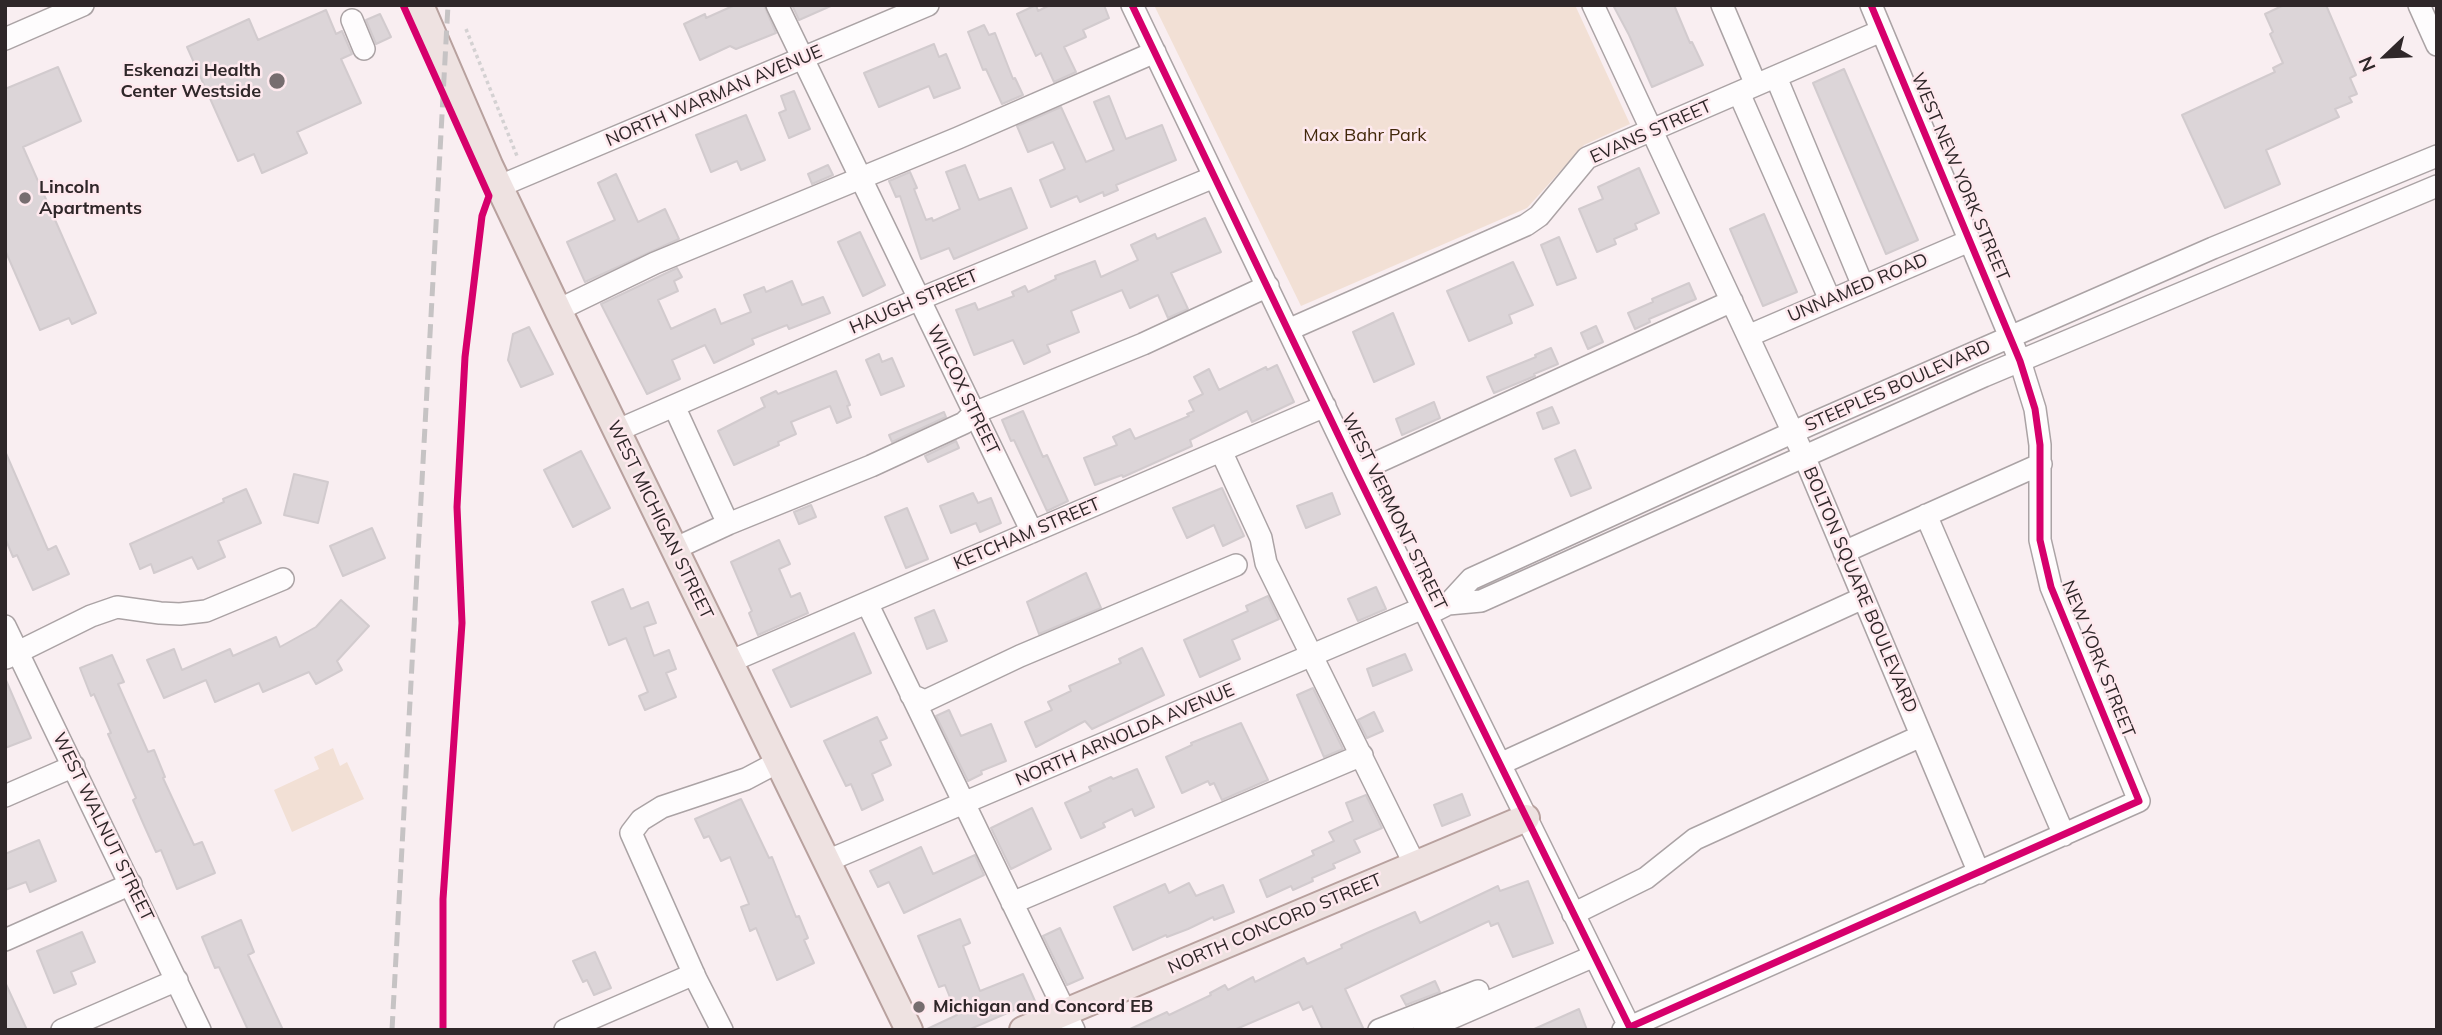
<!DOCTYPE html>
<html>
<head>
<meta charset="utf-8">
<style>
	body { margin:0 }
	#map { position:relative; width:2442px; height:1035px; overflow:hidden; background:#f9eef1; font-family:Mulish,sans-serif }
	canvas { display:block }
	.frame { position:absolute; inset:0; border:7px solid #2f2729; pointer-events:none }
	.north { position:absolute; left:2351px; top:21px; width:70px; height:70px; -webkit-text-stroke:5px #fee9ee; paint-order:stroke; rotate:247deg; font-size:19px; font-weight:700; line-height:28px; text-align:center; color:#2f2729 }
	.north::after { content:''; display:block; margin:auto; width:24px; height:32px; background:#2f2729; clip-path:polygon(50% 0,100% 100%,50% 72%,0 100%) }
</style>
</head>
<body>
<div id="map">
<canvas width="2442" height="1035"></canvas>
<div class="frame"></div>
<div class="north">N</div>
</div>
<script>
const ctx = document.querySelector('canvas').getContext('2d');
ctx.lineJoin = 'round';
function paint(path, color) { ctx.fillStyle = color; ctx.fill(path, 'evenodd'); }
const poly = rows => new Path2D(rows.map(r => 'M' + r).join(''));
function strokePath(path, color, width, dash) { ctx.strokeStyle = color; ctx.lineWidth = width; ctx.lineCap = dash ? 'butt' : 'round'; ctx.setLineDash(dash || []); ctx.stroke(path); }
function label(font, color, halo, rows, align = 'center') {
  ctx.font = font + ' Mulish,sans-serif'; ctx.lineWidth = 5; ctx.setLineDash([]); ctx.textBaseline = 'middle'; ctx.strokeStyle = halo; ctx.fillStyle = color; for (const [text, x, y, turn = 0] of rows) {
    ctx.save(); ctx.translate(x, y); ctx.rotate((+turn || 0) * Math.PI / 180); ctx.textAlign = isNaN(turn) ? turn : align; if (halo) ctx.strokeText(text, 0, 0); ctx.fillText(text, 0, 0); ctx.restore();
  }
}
const green = poly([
	[1154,5,1575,5,1630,124,1584,145,1527,208,1301,306],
	[333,748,340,766,347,762,364,799,292,832,274,790,319,769,314,757]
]);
const building = poly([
	[735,5,764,5,776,33,736,49,730,46,700,60,684,24,705,14,706,18,735,5],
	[792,5,833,5,799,20,792,5],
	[1036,5,1038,11,1050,5,1104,5,1109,18,1083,30,1086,37,1064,47,1076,72,1054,82,1041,53,1036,56,1017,14,1036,5],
	[1613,5,1674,5,1690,43,1692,42,1703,65,1652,87,1629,35,1613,5],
	[2284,5,2326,5,2356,75,2350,78,2357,94,2349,97,2352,102,2335,109,2339,117,2266,150,2280,184,2225,208,2182,115,2275,72,2273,68,2283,63,2270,34,2273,32,2265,14,2284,5],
	[326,10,336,34,342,31,352,54,341,59,361,103,297,132,307,153,262,173,254,154,238,161,187,47,249,19,258,40,326,10],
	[380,14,391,37,376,44,366,20,380,14],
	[984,25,989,35,995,33,1013,79,1015,78,1023,95,1002,104,986,69,983,70,968,32,984,25],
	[934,44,939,57,946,54,960,88,934,98,929,86,879,107,864,73,934,44],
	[58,67,81,121,23,147,96,313,72,324,69,318,40,330,5,250,5,89,58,67],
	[1844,69,1918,240,1886,254,1813,83,1844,69],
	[794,91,810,129,789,138,779,113,786,110,781,96,794,91],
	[1109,96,1126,139,1162,125,1176,160,1116,185,1118,190,1104,196,1103,192,1080,202,1077,196,1051,207,1040,180,1065,169,1053,142,1028,152,1017,126,1061,107,1086,162,1114,150,1094,102,1109,96],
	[746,115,765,160,741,170,737,161,711,172,696,135,746,115],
	[828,165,833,175,812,184,808,174,828,165],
	[965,165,979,200,1011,188,1027,228,954,259,949,248,921,259,900,196,896,197,889,181,910,172,917,188,914,189,926,220,932,218,933,221,960,209,946,172,965,165],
	[1639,168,1659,213,1635,224,1637,229,1614,239,1616,244,1597,252,1579,209,1603,199,1598,187,1639,168],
	[616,174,638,222,665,209,679,239,585,282,567,242,615,220,598,183,616,174],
	[1764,214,1797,292,1763,306,1730,229,1764,214],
	[1205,218,1221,252,1171,273,1188,309,1168,318,1158,295,1130,308,1122,290,1071,311,1079,332,1047,345,1050,352,1024,364,1013,340,974,355,956,310,975,303,978,310,1014,296,1012,292,1025,286,1028,292,1056,279,1055,276,1095,261,1101,277,1138,260,1131,245,1155,234,1157,239,1205,218],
	[860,232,885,285,863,296,838,242,860,232],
	[1559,237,1576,278,1557,285,1541,245,1559,237],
	[1513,262,1533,305,1509,315,1512,323,1469,341,1447,291,1513,262],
	[677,268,682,277,674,281,678,291,658,300,671,329,715,309,721,324,751,312,744,295,764,287,766,292,792,281,802,305,823,297,830,313,789,329,787,325,752,339,754,344,714,363,705,345,672,360,680,379,647,394,601,304,677,268],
	[1689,283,1696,299,1649,319,1650,322,1635,329,1628,313,1653,302,1652,299,1689,283],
	[1393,313,1414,364,1374,382,1353,332,1393,313],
	[1596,326,1603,342,1588,349,1581,333,1596,326],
	[529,327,553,374,521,387,508,360,513,334,529,327],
	[1551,348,1558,364,1534,374,1535,376,1494,393,1487,377,1536,357,1535,355,1551,348],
	[879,354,882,362,892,358,904,386,881,395,866,360,879,354],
	[1277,365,1294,402,1252,422,1247,411,1190,440,1192,446,1123,477,1122,475,1095,485,1084,458,1117,445,1113,437,1130,429,1135,439,1189,416,1187,414,1194,411,1189,401,1203,394,1194,377,1209,369,1219,390,1266,367,1267,370,1277,365],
	[836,371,850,405,847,406,851,417,837,423,830,406,791,422,796,434,778,442,779,445,734,465,718,431,765,407,761,398,776,391,778,394,836,371],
	[1434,402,1440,418,1402,435,1396,419,1434,402],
	[1552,407,1559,423,1543,429,1537,413,1552,407],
	[1023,411,1043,457,1047,455,1068,501,1047,511,1014,440,1011,441,1002,420,1023,411],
	[944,412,946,417,892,442,889,435,944,412],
	[956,441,959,448,928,462,925,456,956,441],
	[1575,450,1591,488,1571,496,1555,459,1575,450],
	[5,451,48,550,56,546,69,574,33,590,17,555,13,557,5,538,5,451],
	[581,451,610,508,573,527,544,470,581,451],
	[294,474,328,482,318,523,284,515,294,474],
	[1222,488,1244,536,1223,546,1214,525,1187,538,1173,508,1222,488],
	[246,489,261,523,218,541,225,557,198,569,192,557,154,573,151,564,140,569,130,544,224,502,223,499,246,489],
	[973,493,978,503,991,498,1001,523,980,532,976,523,951,533,940,506,973,493],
	[1332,493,1340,514,1306,528,1297,506,1332,493],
	[811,505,816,517,799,524,794,512,811,505],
	[907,508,928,559,906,568,885,517,907,508],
	[372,528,385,558,343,576,330,546,372,528],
	[779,540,790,564,779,569,791,597,800,593,808,613,758,635,749,613,752,611,731,562,779,540],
	[1086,573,1101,608,1039,634,1027,602,1086,573],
	[1376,587,1386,609,1358,621,1348,599,1376,587],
	[623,589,631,609,648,602,656,623,644,627,654,656,669,650,676,669,666,673,676,697,645,710,639,696,648,692,626,638,609,645,592,602,623,589],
	[1268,596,1279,619,1232,640,1240,659,1200,677,1184,640,1248,611,1246,606,1268,596],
	[341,600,369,626,337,661,342,670,316,684,309,672,263,692,259,683,215,702,206,680,164,698,147,660,174,649,182,670,230,649,233,656,276,637,280,647,316,627,341,600],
	[934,610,947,641,927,649,915,618,934,610],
	[854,633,871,673,791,707,773,670,854,633],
	[1142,648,1164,695,1092,729,1085,721,1036,747,1025,722,1052,710,1048,702,1071,691,1069,686,1121,663,1119,659,1142,648],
	[1405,654,1412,670,1373,686,1367,669,1405,654],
	[112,655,124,682,118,684,148,752,154,750,165,777,163,778,194,845,202,842,215,873,177,889,161,850,156,852,143,823,133,800,136,798,108,734,111,733,94,694,91,696,80,668,112,655],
	[5,678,31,738,5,748,5,678],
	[1313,688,1343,749,1324,757,1297,695,1313,688],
	[949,710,961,736,991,724,1006,761,981,771,982,774,968,781,936,716,949,710],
	[1374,712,1383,731,1367,738,1358,720,1374,712],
	[877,717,887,738,880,741,891,765,872,774,883,800,862,810,851,784,846,786,824,741,877,717],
	[1241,723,1268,780,1222,800,1214,783,1210,785,1208,781,1182,793,1166,757,1192,745,1191,743,1241,723],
	[1137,769,1154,807,1135,816,1132,809,1103,823,1105,827,1081,838,1065,803,1091,791,1089,787,1111,777,1113,779,1137,769],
	[1462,794,1470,815,1442,826,1434,805,1462,794],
	[1366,795,1382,828,1354,840,1360,852,1333,864,1335,868,1312,878,1313,881,1293,890,1291,886,1267,897,1260,880,1314,855,1312,851,1334,841,1329,832,1353,821,1346,803,1366,795],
	[741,799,769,858,772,857,796,917,799,916,808,938,804,940,814,963,777,980,756,928,750,931,741,907,749,904,730,857,721,861,709,836,704,838,695,819,741,799],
	[1032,808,1051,849,1011,869,991,828,1032,808],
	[39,840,56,881,30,892,26,882,5,890,5,854,39,840],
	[921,847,933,874,975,855,984,875,904,913,889,882,878,887,870,871,921,847],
	[1528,881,1553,943,1513,957,1498,923,1491,926,1489,921,1345,989,1364,1030,1323,1030,1312,1006,1303,1010,1299,1002,1234,1030,1128,1030,1167,1012,1169,1015,1211,995,1210,993,1225,985,1228,990,1253,977,1255,982,1304,958,1307,964,1342,948,1341,945,1367,933,1415,912,1420,923,1498,886,1500,891,1528,881],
	[1189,883,1196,896,1223,885,1234,912,1214,920,1213,917,1188,929,1167,937,1166,935,1133,950,1114,907,1165,884,1169,893,1189,883],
	[960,919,970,943,963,946,980,991,1023,974,1035,1001,968,1030,925,1030,957,1015,945,985,939,987,918,936,960,919],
	[241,920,254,952,248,955,283,1030,248,1030,219,967,215,968,202,937,241,920],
	[1060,928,1083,978,1067,985,1043,936,1060,928],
	[82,932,95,962,71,972,76,984,54,993,37,951,82,932],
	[595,952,611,988,594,995,587,980,583,982,573,961,595,952],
	[1435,981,1440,992,1406,1005,1401,996,1435,981],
	[5,982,27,1030,5,1030,5,982],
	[1579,1009,1587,1030,1532,1030,1579,1009]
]);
const path = poly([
	[466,29,517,156]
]);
const minor = poly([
	[777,5,1032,532],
	[1132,5,1356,472,1631,1030],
	[1593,5,1804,456,1979,873],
	[1722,5,1756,85],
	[2419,5,2437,45],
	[352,20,364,49],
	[5,39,83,5],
	[1776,77,1863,286],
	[1739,93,1830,300],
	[500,186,928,5],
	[558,310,655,263,958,138,1155,52],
	[1288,330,1526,225,1539,216,1587,158,1881,31],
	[1748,336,1969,241],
	[674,406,728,524],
	[616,431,910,303,1214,177],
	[1221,451,1261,538,1266,563,1415,865],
	[1356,472,1732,301],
	[1926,515,2064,835],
	[674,549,728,524,871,466,964,423,974,413,1143,344,1268,286],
	[1844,552,2041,464],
	[867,603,1074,1030],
	[1448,604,1471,579,1809,425,2213,248,2437,156],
	[1426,615,1448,604,1481,601,1984,376,2437,186],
	[5,626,200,1030],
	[6,658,91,616,117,607,160,613,180,614,206,611,283,579],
	[729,662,1325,406],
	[911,695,925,701,1020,656,1236,565],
	[1500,764,1863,598],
	[5,796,74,766],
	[827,861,1423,608],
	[1012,903,1362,755],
	[1573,914,1646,878,1695,839,1921,736],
	[5,940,131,884],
	[62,1030,177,980],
	[565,1030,694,974],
	[722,1030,696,979,631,833,641,820,662,807,746,779,780,761],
	[1379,1030,1478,991],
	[1424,1030,1594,956],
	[1623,1030,2139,801,2051,587,2040,540,2040,445,2035,409,2020,361,1871,5]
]);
const major = poly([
	[420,5,489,165,558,310,909,1030],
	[1023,1030,1526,818]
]);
const rail = poly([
	[392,1030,448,5]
]);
const cycleway = poly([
	[403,5,489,196,482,216,465,357,457,507,462,623,443,899,443,1030],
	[1132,5,1356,472,1631,1030],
	[1630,1027,2139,801,2051,587,2040,540,2040,445,2035,409,2020,361,1871,5]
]);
const markers = [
	[277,81,9,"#766d6f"],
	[25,198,7,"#766d6f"],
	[919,1007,7,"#766d6f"]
];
const poiNames = [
	["Eskenazi Health",261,71,"right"],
	["Center Westside",261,92,"right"],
	["Lincoln",39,188],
	["Apartments",39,209],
	["Michigan and Concord EB",933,1007]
];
const streetNames = [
	["NORTH WARMAN AVENUE",714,96,-23],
	["EVANS STREET",1651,132,-24],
	["WEST NEW YORK STREET",1960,177,67],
	["UNNAMED ROAD",1858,288,-23],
	["HAUGH STREET",914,302,-23],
	["STEEPLES BOULEVARD",1898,386,-24],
	["WILCOX STREET",963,390,64],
	["WEST VERMONT STREET",1394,512,64],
	["WEST MICHIGAN STREET",660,520,64],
	["KETCHAM STREET",1027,534,-23],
	["BOLTON SQUARE BOULEVARD",1860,590,67],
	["NEW YORK STREET",2098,659,68],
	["NORTH ARNOLDA AVENUE",1125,735,-23],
	["WEST WALNUT STREET",103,827,64],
	["NORTH CONCORD STREET",1275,924,-23]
];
const parkNames = [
	["Max Bahr Park",1365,136]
];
paint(green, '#f2e0d5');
paint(building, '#dcd5d8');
strokePath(building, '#d2cbce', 2);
strokePath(minor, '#aba3a5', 24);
strokePath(major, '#b8a19e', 30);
strokePath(path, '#d4d1d2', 3.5, [3.5, 3.5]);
strokePath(minor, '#fefcfd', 21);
strokePath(major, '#eee2e1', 26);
strokePath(rail, '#c6c3c4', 5, [14, 7]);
strokePath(cycleway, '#d6006c', 7);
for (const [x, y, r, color] of markers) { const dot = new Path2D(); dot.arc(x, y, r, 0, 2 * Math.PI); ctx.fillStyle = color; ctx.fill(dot); strokePath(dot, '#fee9ee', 2.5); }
label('bold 18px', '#2f2729', '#fee9ee', poiNames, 'left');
label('18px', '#2f2729', '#fee9ee', streetNames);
label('18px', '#42280a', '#fee9ee', parkNames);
</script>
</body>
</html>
